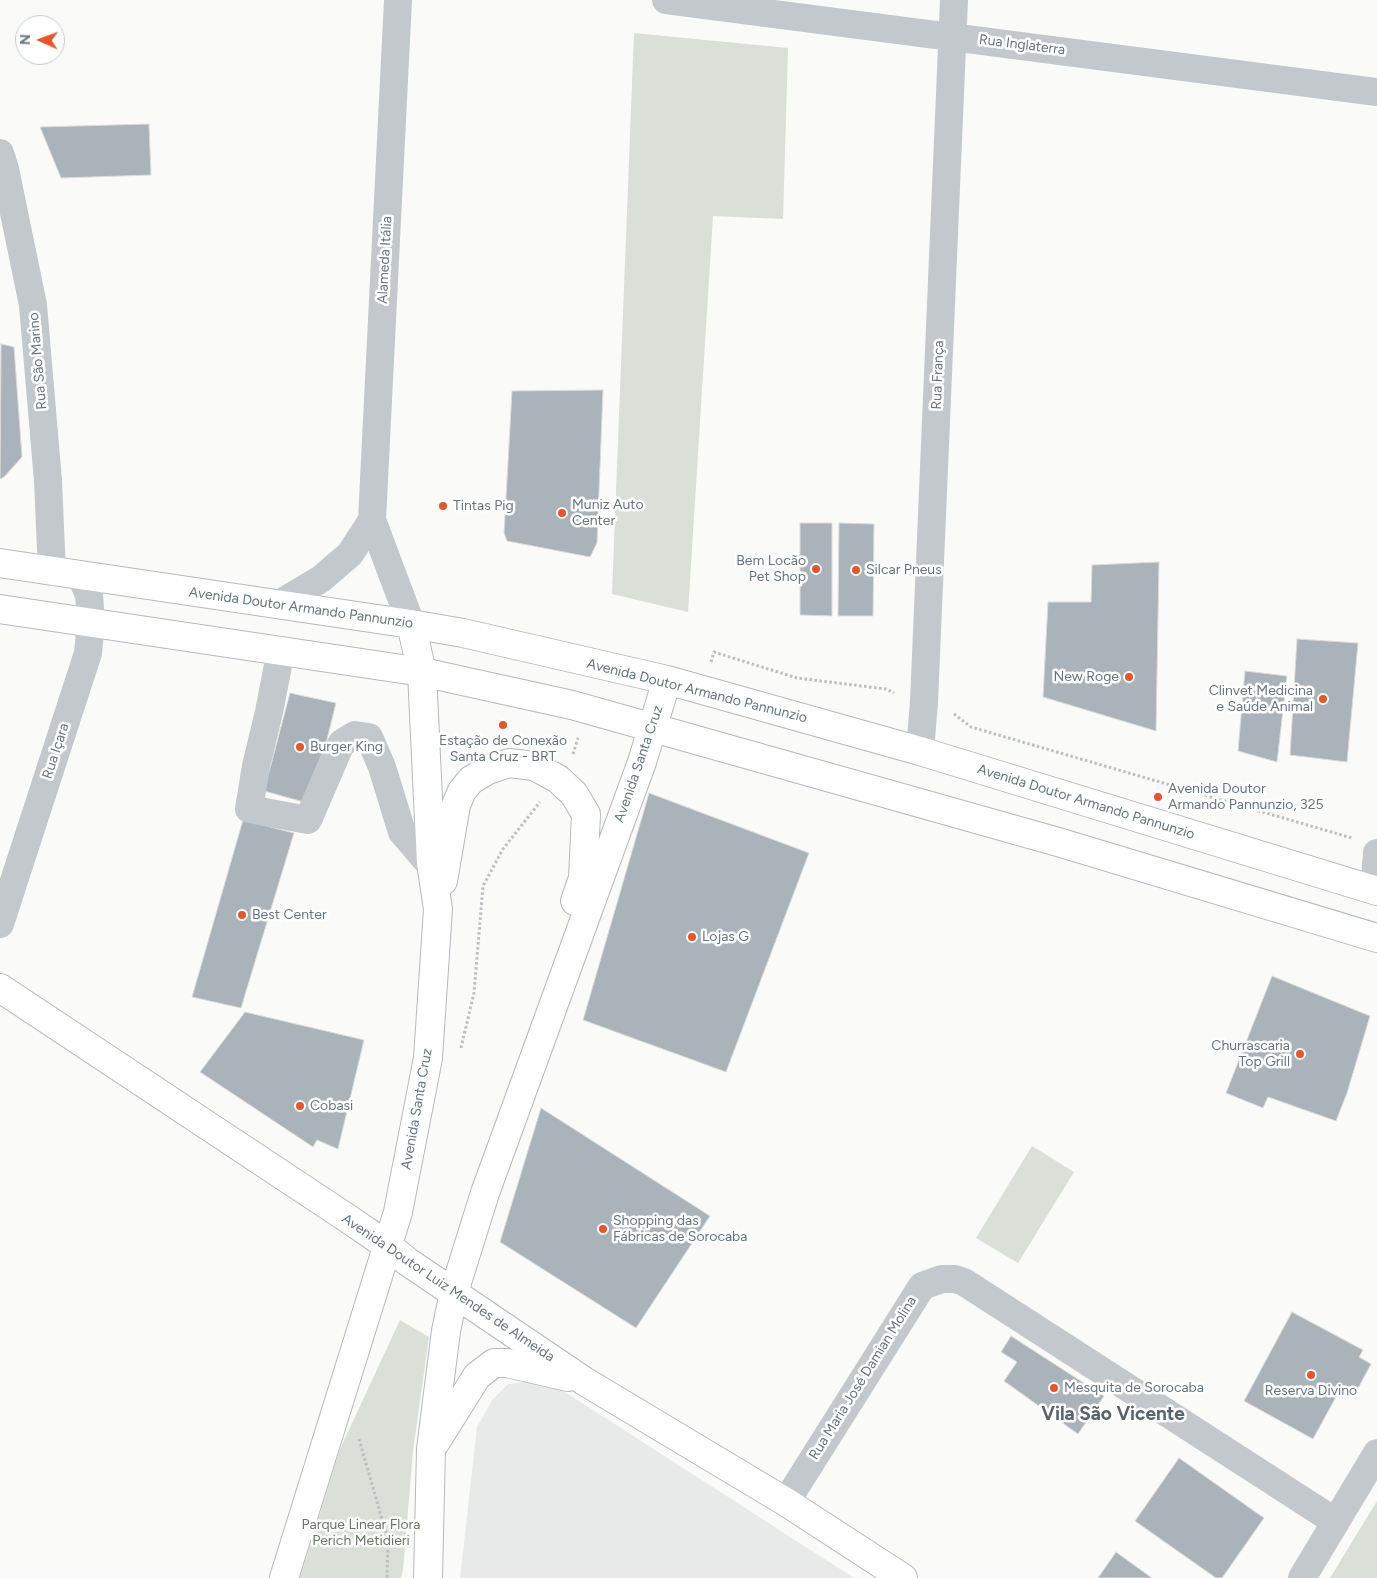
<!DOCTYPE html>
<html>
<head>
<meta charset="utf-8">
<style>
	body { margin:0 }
	#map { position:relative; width:1377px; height:1578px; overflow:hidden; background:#fafaf8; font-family:Figtree,sans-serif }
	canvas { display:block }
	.north { position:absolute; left:15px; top:15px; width:50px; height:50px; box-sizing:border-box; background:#fff; border:1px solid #c1c8cd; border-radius:50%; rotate:272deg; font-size:14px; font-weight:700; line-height:20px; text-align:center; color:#657683 }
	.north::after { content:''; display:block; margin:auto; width:18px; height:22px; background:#e4572e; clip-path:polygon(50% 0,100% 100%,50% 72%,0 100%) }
</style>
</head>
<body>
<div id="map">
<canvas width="1377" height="1578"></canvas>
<div class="north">N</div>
</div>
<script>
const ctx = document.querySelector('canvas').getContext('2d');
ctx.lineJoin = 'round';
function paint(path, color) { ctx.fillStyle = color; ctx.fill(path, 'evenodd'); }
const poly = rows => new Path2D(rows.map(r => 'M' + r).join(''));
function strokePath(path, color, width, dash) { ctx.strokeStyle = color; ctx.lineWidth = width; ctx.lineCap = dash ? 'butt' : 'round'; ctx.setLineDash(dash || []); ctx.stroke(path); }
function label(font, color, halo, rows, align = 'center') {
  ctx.font = font + ' Figtree,sans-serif'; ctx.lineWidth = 5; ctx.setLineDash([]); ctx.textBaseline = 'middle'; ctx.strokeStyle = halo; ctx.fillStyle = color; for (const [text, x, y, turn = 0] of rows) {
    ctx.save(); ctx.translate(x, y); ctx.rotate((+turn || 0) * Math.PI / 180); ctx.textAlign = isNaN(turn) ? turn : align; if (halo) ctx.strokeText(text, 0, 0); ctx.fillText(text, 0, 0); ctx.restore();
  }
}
const built = poly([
	[532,1381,551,1383,854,1578,460,1578,477,1427,493,1399,508,1384]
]);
const green = poly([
	[634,33,788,48,783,219,713,216,688,612,612,594],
	[1032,1146,1074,1172,1018,1263,976,1238],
	[400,1320,429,1337,413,1451,403,1570,401,1578,300,1578,340,1449],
	[1377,1501,1377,1578,1330,1578]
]);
const building = poly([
	[149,124,151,175,61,178,40,127,149,124],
	[1,344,14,347,22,457,4,477,0,479,1,344],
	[603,390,597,543,590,557,507,541,504,533,512,391,603,390],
	[800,523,832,523,832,616,800,615,800,523],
	[839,523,874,524,873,616,838,616,839,523],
	[1159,562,1156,731,1043,697,1048,602,1091,602,1092,565,1159,562],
	[1297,639,1358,643,1347,762,1290,755,1297,639],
	[1245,671,1287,676,1277,762,1238,751,1245,671],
	[290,693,336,703,311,804,264,791,290,693],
	[649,793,809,853,726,1072,583,1020,649,793],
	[243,820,294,833,241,1008,192,997,243,820],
	[1272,976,1370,1016,1347,1093,1336,1121,1268,1097,1263,1108,1226,1093,1272,976],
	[245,1012,364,1040,338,1149,317,1140,313,1147,200,1072,245,1012],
	[541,1108,710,1216,636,1328,500,1242,541,1108],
	[1292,1312,1363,1350,1359,1357,1371,1364,1355,1394,1342,1386,1313,1439,1244,1401,1292,1312],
	[1011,1336,1104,1396,1078,1434,1004,1381,1017,1362,1001,1352,1011,1336],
	[1179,1458,1264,1518,1222,1578,1216,1578,1135,1521,1179,1458],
	[1116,1552,1152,1578,1098,1578,1116,1552]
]);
const path = poly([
	[711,662,714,652,797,678,886,689,894,693],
	[954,714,971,727,1352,838],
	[573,754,578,738],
	[461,1048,474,993,483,886,503,849,540,802],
	[359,1439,388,1540,387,1578]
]);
const minor = poly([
	[398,0,372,520,411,624],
	[666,0,1377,92],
	[0,153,5,169,33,305,48,481,52,572],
	[279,604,321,579,350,554,372,520],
	[281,650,269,712,256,766,249,809,308,820,339,748,342,743,355,735,369,737,382,767,402,832,426,860,431,863],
	[920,751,924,702,954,0],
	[1374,890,1377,853],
	[0,924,88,653,91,622,89,595,81,576],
	[786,1502,922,1286,942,1279,955,1279,964,1282,1336,1522],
	[1302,1578,1377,1453]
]);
const major = poly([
	[0,563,411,624,463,633,667,680,920,751,1377,891],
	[0,609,422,672,572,705,1058,842,1377,938],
	[443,881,456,805,462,791,471,780,488,770,509,763,534,766,558,779,574,794,586,814,583,878,575,901],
	[0,988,344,1216,388,1246,408,1262,584,1381,786,1502,903,1578],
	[435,1443,477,1376,494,1363,507,1363,568,1377],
	[284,1578,398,1212,428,1058,438,909,431,863,422,672,411,624],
	[428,1578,431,1449,446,1331,454,1292,485,1193,642,762,667,680]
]);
const markers = [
	[443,506,5,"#e4572e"],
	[562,513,5,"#e4572e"],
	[816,569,5,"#e4572e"],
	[856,570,5,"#e4572e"],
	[1129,677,5,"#e4572e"],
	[1323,699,5,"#e4572e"],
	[503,725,5,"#e4572e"],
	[300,747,5,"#e4572e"],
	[1158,797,5,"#e4572e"],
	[242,915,5,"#e4572e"],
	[692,937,5,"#e4572e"],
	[1300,1054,5,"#e4572e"],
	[300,1106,5,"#e4572e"],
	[603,1229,5,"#e4572e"],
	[1311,1375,5,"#e4572e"],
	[1054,1388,5,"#e4572e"]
];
const streetNames = [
	["Rua Inglaterra",1022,45,7],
	["Alameda Itália",385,260,-87],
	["Rua São Marino",38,361,-95],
	["Rua França",938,375,-88],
	["Avenida Doutor Armando Pannunzio",301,608,8],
	["Avenida Doutor Armando Pannunzio",697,691,14],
	["Rua Içara",56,751,-72],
	["Avenida Santa Cruz",639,764,-71],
	["Avenida Doutor Armando Pannunzio",1086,802,17],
	["Avenida Santa Cruz",417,1109,-80],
	["Avenida Doutor Luiz Mendes de Almeida",448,1288,34],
	["Rua Maria José Damian Molina",863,1378,-58]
];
const poiNames = [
	["Muniz Auto",572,505],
	["Center",572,521],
	["Tintas Pig",453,506],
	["Bem Locão",806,561,"right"],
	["Pet Shop",806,577,"right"],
	["Silcar Pneus",866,570],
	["New Roge",1119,677,"right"],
	["Clinvet Medicina",1313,691,"right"],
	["e Saúde Animal",1313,707,"right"],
	["Estação de Conexão",503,741,"center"],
	["Santa Cruz - BRT",503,757,"center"],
	["Burger King",310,747],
	["Avenida Doutor",1168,789],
	["Armando Pannunzio, 325",1168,805],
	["Best Center",252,915],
	["Lojas G",702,937],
	["Churrascaria",1290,1046,"right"],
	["Top Grill",1290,1062,"right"],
	["Cobasi",310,1106],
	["Shopping das",613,1221],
	["Fábricas de Sorocaba",613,1237],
	["Mesquita de Sorocaba",1064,1388],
	["Reserva Divino",1311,1391,"center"]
];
const parkNames = [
	["Parque Linear Flora",361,1525],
	["Perich Metidieri",361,1541]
];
const districtNames = [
	["Vila São Vicente",1113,1414]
];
paint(built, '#e8e9e9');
paint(green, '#dadfd7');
paint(building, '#aab3b9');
strokePath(building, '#dcdcda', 1);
strokePath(major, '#b5babe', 30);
strokePath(path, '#bbbfc2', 3, [2.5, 2.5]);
strokePath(minor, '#c3c8cc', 28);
strokePath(major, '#fff', 28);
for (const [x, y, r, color] of markers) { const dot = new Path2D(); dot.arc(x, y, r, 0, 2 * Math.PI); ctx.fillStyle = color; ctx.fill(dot); strokePath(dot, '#fff', 2); }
label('14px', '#657683', '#fff', streetNames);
label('14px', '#657683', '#fff', poiNames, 'left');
label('14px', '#687a64', '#fff', parkNames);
label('bold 19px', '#57646e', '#fff', districtNames);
</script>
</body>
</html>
